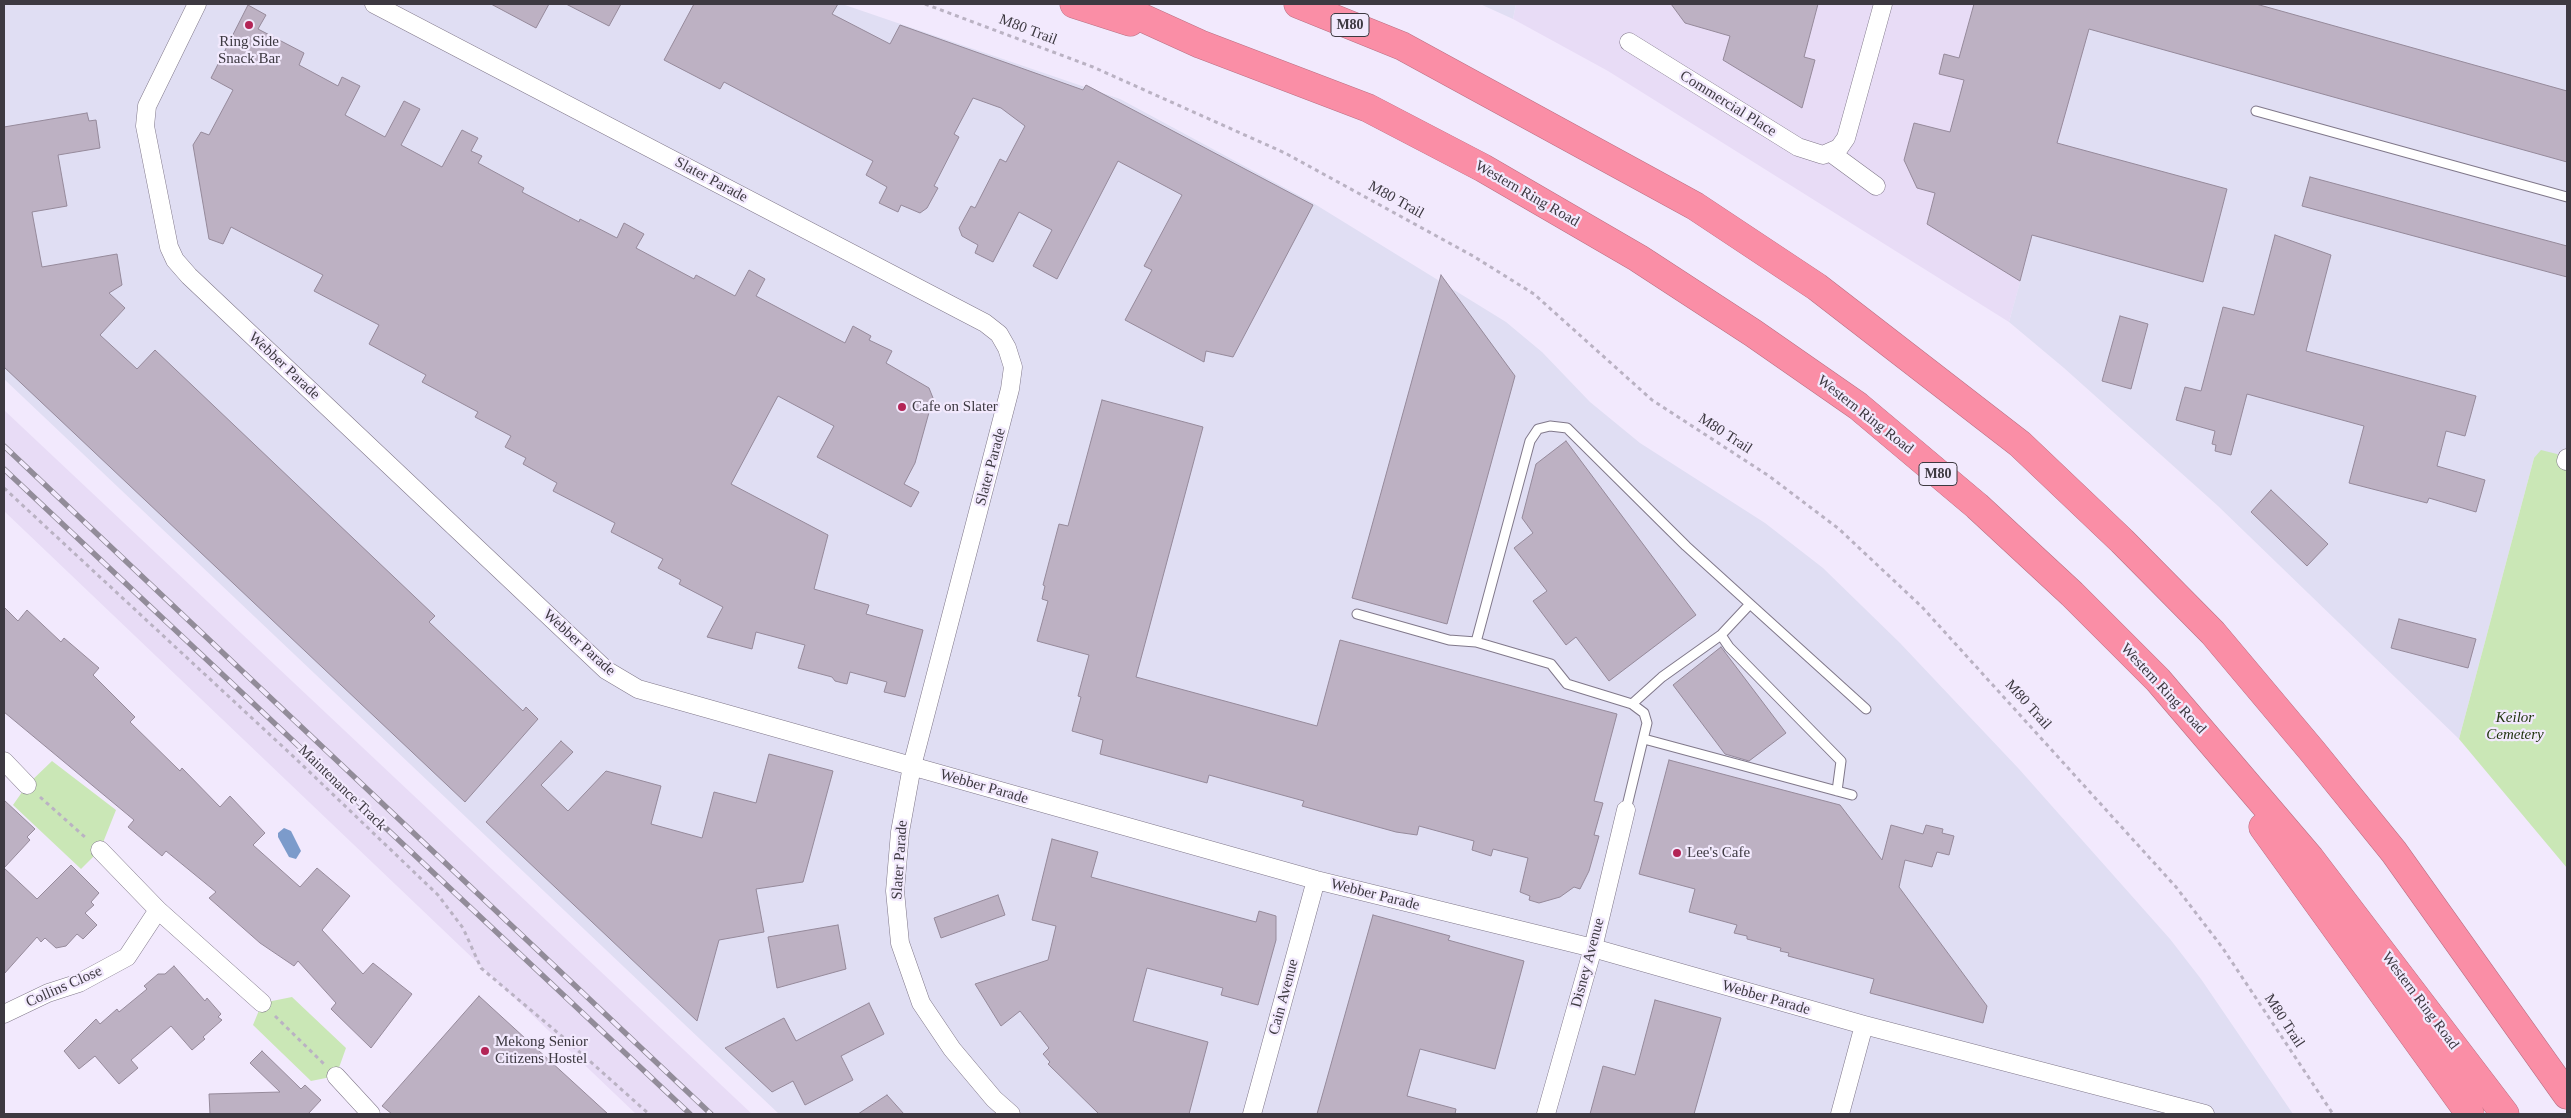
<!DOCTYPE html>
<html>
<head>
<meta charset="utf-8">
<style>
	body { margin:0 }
	#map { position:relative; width:2571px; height:1118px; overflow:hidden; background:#f2e9fd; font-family:"Times New Roman",serif }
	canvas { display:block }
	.frame { position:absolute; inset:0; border:5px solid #3d3941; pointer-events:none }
</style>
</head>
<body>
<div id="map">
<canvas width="2571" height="1118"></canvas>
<div class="frame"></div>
</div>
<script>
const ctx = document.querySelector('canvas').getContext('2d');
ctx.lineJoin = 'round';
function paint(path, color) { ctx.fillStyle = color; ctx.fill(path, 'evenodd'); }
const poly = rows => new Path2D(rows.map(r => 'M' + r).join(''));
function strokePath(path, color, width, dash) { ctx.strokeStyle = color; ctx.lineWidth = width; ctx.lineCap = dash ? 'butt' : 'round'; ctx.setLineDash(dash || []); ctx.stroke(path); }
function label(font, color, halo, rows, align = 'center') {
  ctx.font = font + ' "Times New Roman",serif'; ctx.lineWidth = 4.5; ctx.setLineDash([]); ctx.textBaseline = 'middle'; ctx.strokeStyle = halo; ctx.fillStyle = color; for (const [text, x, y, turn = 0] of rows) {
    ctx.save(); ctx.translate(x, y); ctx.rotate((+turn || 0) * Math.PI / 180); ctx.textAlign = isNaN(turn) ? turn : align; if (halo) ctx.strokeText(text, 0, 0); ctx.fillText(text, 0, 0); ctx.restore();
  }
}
const built = poly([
	[1516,4,2097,4,2009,322,1608,71,1513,19],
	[4,410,752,1114,636,1114,4,511]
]);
const industrial = poly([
	[4,4,842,4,1120,99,1313,203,1506,322,1542,352,1590,402,1640,443,1765,523,1823,568,1900,643,2019,769,2170,939,2201,979,2293,1114,779,1114,4,379],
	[1480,4,1516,4,1513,19],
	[2096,4,2567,4,2567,462,2534,458,2459,739,2218,506,2064,368,2009,322]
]);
const green = poly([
	[2541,450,2557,454,2567,462,2567,868,2459,739,2534,458],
	[52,761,116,810,100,850,81,869,13,805,27,785],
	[292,997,346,1048,336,1076,311,1081,253,1025,262,1003]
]);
const water = poly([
	[284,828,291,831,301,851,296,859,289,857,278,837,278,833]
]);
const building = poly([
	[491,4,549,4,536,28,491,4],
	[566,4,621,4,609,26,566,4],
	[694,4,838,4,832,14,890,44,900,25,1083,90,1086,85,1313,205,1233,357,1206,351,1204,362,1125,320,1152,270,1144,266,1182,195,1118,161,1057,279,1033,266,1052,230,1019,212,993,262,975,253,978,245,962,236,959,228,971,206,975,208,1000,159,1006,162,1025,126,1001,108,973,98,954,134,959,137,934,186,938,188,927,208,920,213,901,205,898,212,879,203,887,187,866,175,873,161,724,82,720,89,664,60,694,4],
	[1671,4,1818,4,1804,57,1815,60,1802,108,1723,60,1730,36,1685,23,1671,4],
	[1974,4,2256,4,2567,91,2567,162,2089,29,2057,143,2227,189,2203,282,2032,235,2020,281,1927,224,1935,193,1917,188,1904,160,1914,123,1950,132,1964,80,1939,74,1944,54,1959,58,1974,4],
	[248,5,266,15,258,29,304,53,299,65,338,86,342,77,360,86,345,115,385,137,404,101,420,109,401,145,442,167,462,130,478,138,471,151,482,156,478,163,524,188,522,192,579,222,580,219,617,238,624,223,644,234,636,248,694,279,696,275,735,296,749,270,765,279,756,296,845,343,853,326,871,336,869,340,892,351,886,363,929,388,933,398,915,463,904,484,919,492,911,507,817,457,834,426,778,396,731,484,828,535,814,589,869,605,866,614,923,630,905,697,884,692,887,682,850,672,847,684,835,681,832,677,798,668,805,645,756,632,752,649,707,637,723,607,679,584,681,580,658,568,663,559,611,532,615,523,553,491,557,483,523,464,526,458,505,447,511,436,475,417,478,412,422,382,426,375,369,344,379,325,314,291,323,275,231,227,223,244,209,239,193,145,201,132,209,135,233,90,211,78,248,5],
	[87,113,89,121,96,120,100,148,58,155,67,206,32,212,42,267,117,254,122,285,109,293,125,308,100,335,137,369,155,350,435,616,429,622,523,711,526,707,538,719,465,802,4,367,4,127,87,113],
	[2310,177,2567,246,2567,277,2302,206,2310,177],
	[2275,235,2331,255,2306,351,2476,396,2465,436,2446,431,2437,466,2485,480,2476,512,2429,498,2427,503,2349,483,2364,426,2247,394,2231,455,2215,451,2216,445,2212,444,2215,431,2176,420,2185,387,2201,391,2223,307,2254,315,2275,235],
	[1441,275,1515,376,1447,624,1352,598,1441,275],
	[2120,316,2148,324,2131,389,2102,381,2120,316],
	[1102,400,1203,427,1136,677,1317,726,1340,640,1617,714,1594,801,1603,803,1594,835,1599,836,1589,871,1580,889,1574,887,1560,897,1539,903,1529,900,1530,896,1520,892,1528,858,1493,849,1491,856,1472,850,1474,841,1419,826,1417,835,1396,832,1302,806,1304,801,1209,775,1207,783,1100,754,1103,740,1072,731,1081,697,1078,696,1089,655,1037,641,1048,601,1042,599,1045,586,1043,585,1059,524,1068,526,1102,400],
	[1566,441,1696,615,1609,681,1576,637,1566,645,1533,601,1547,591,1514,548,1533,533,1522,518,1536,464,1566,441],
	[2271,490,2328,544,2307,566,2251,512,2271,490],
	[4,607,18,621,27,610,61,642,64,638,99,668,93,675,135,717,130,722,180,771,182,768,220,807,230,796,265,833,253,845,300,887,317,868,350,896,322,930,363,974,373,963,412,994,371,1048,331,1009,336,1003,298,961,294,966,260,943,209,898,216,892,166,851,162,856,128,827,134,820,4,712,4,607],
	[2399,619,2476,639,2468,668,2391,648,2399,619],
	[1721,647,1786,733,1749,761,1725,754,1673,685,1721,647],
	[561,741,573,752,541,785,568,811,606,771,661,786,651,824,702,838,714,792,756,803,769,754,833,771,803,882,756,889,764,932,719,940,697,1021,486,822,561,741],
	[1669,760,1840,805,1882,860,1891,825,1923,834,1926,825,1943,829,1942,833,1954,836,1949,855,1937,852,1932,867,1905,860,1899,887,1987,1006,1983,1023,1870,993,1874,979,1788,956,1789,953,1780,951,1781,948,1747,939,1747,936,1734,933,1737,925,1689,912,1695,889,1639,874,1669,760],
	[4,800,35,829,27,837,30,840,4,868,37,899,71,865,99,893,91,902,94,905,85,913,97,925,83,939,77,934,66,946,56,948,45,938,41,942,37,937,4,974,4,800],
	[1052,839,1098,852,1091,877,1256,922,1259,911,1276,916,1276,940,1258,1005,1221,995,1223,988,1147,968,1133,1021,1208,1042,1189,1114,1099,1114,1048,1064,1050,1062,1043,1054,1049,1048,1020,1011,1001,1026,975,984,1048,960,1056,926,1032,920,1052,839],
	[998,895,1005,915,941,938,934,918,998,895],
	[1373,915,1450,936,1448,940,1524,961,1495,1069,1420,1049,1407,1096,1456,1109,1455,1114,1317,1114,1373,915],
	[838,925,846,969,777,988,768,937,838,925],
	[174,966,205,1001,207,998,221,1014,218,1017,222,1020,203,1037,205,1039,192,1050,171,1026,131,1060,138,1068,119,1084,95,1056,79,1069,64,1051,96,1019,100,1024,117,1009,119,1012,147,989,144,986,158,974,165,974,174,966],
	[479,996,608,1114,392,1114,382,1106,479,996],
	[1655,1000,1721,1018,1694,1114,1590,1114,1603,1066,1635,1075,1655,1000],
	[869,1003,884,1034,841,1056,853,1080,805,1105,793,1081,772,1092,725,1048,784,1018,796,1041,869,1003],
	[262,1051,301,1089,305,1085,321,1100,308,1114,210,1114,209,1094,280,1092,250,1063,262,1051],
	[887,1095,904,1114,858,1114,887,1095]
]);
const path = poly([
	[925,4,1093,67,1285,153,1473,256,1534,294,1652,400,1769,476,1839,529,1922,607,2176,887,2222,947,2333,1114],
	[4,488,295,758,438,895,463,928,481,968,564,1038,649,1114],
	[40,797,86,838],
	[275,1016,324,1064]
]);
const lane = poly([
	[2256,111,2567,197],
	[1750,604,1866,709],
	[1357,614,1449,640,1476,642,1551,664,1567,684,1632,704,1644,713,1647,723,1626,810],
	[1476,642,1530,441,1538,429,1550,426,1567,428,1686,546,1750,604,1721,635,1729,647,1841,761,1837,791],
	[1632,704,1662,677,1721,635],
	[1644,739,1852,795]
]);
const street = poly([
	[197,4,147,106,145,126,169,247,175,260,189,276,606,670,638,689,1316,880,1593,948,1864,1025,2205,1114],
	[374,4,985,323,999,334,1007,348,1013,367,1010,389,912,766,900,832,895,891,900,943,921,1003,952,1049,994,1099,1011,1114],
	[1629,42,1798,147,1823,155,1839,148,1846,138,1883,4],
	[1831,153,1876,186],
	[2566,461,2567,458],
	[4,761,27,785],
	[100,850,158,910,262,1003],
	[4,1014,48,993,79,983,127,957,158,910],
	[336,1076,371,1114],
	[1252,1114,1316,880],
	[1546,1114,1593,948,1626,810],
	[1840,1114,1864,1025]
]);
const highway = poly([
	[1074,4,1130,22],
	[1112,4,1200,44,1368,108,1483,168,1638,258,1753,333,1858,406,1977,506,2072,594,2158,680,2310,858,2505,1114],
	[1298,4,1402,46,1695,206,1817,287,2020,444,2122,541,2213,633,2313,752,2394,852,2567,1095],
	[2263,827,2470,1114]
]);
const rail = poly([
	[4,446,711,1114],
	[4,469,690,1114]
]);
const markers = [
	[249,25,5,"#b32456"],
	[902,407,5,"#b32456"],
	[1677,853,5,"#b32456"],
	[485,1051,5,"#b32456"]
];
const shields = [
	[1350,25,38],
	[1938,474,38]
];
const shieldNames = [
	["M80",1350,25],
	["M80",1938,474]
];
const streetNames = [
	["M80 Trail",1028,30,21],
	["Commercial Place",1728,104,32],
	["Slater Parade",711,180,28],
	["Western Ring Road",1527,194,30],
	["M80 Trail",1396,200,29],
	["Webber Parade",284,366,43],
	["Western Ring Road",1865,415,38],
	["M80 Trail",1725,434,33],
	["Slater Parade",991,467,-75],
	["Webber Parade",579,643,42],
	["Western Ring Road",2163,689,47],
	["M80 Trail",2028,705,48],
	["Webber Parade",984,787,16],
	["Maintenance Track",342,788,44],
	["Slater Parade",900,860,-86],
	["Webber Parade",1375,895,14],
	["Disney Avenue",1588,963,-75],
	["Collins Close",64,987,-24],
	["Cain Avenue",1284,997,-75],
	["Webber Parade",1766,998,16],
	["Western Ring Road",2420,1001,53],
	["M80 Trail",2284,1021,57]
];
const poiNames = [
	["Ring Side",249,42,"center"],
	["Snack Bar",249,59,"center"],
	["Cafe on Slater",912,407],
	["Lee's Cafe",1687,853],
	["Mekong Senior",495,1042],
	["Citizens Hostel",495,1059]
];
const parkNames = [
	["Keilor",2515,718],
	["Cemetery",2515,735]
];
paint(built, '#e8dcf6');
paint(industrial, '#e0def3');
paint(green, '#cae7b6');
paint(water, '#7c9bcb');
paint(building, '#bdb1c3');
strokePath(building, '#968a9b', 1);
strokePath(lane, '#80788a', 11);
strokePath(street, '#80788a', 19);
strokePath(highway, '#b87083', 29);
strokePath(path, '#bab2c3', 3, [4, 4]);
strokePath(lane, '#fff', 9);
strokePath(street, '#fff', 18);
strokePath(highway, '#fa8ea6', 28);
strokePath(rail, '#928c99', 5.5);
strokePath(rail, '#f2e9fd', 4, [11]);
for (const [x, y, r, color] of markers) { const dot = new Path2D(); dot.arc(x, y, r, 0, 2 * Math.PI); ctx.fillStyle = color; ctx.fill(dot); strokePath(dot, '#f2e9fd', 2); }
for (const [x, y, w] of shields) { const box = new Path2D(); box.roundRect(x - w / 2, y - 11.5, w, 23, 4); ctx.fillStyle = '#f2e9fd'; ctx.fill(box); strokePath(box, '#3d3941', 1); }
label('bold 14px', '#3d3941', null, shieldNames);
label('15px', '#3d3941', '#f2e9fd', streetNames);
label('15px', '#3d3941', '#f2e9fd', poiNames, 'left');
label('italic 15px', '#1d310b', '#f2e9fd', parkNames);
</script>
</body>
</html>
